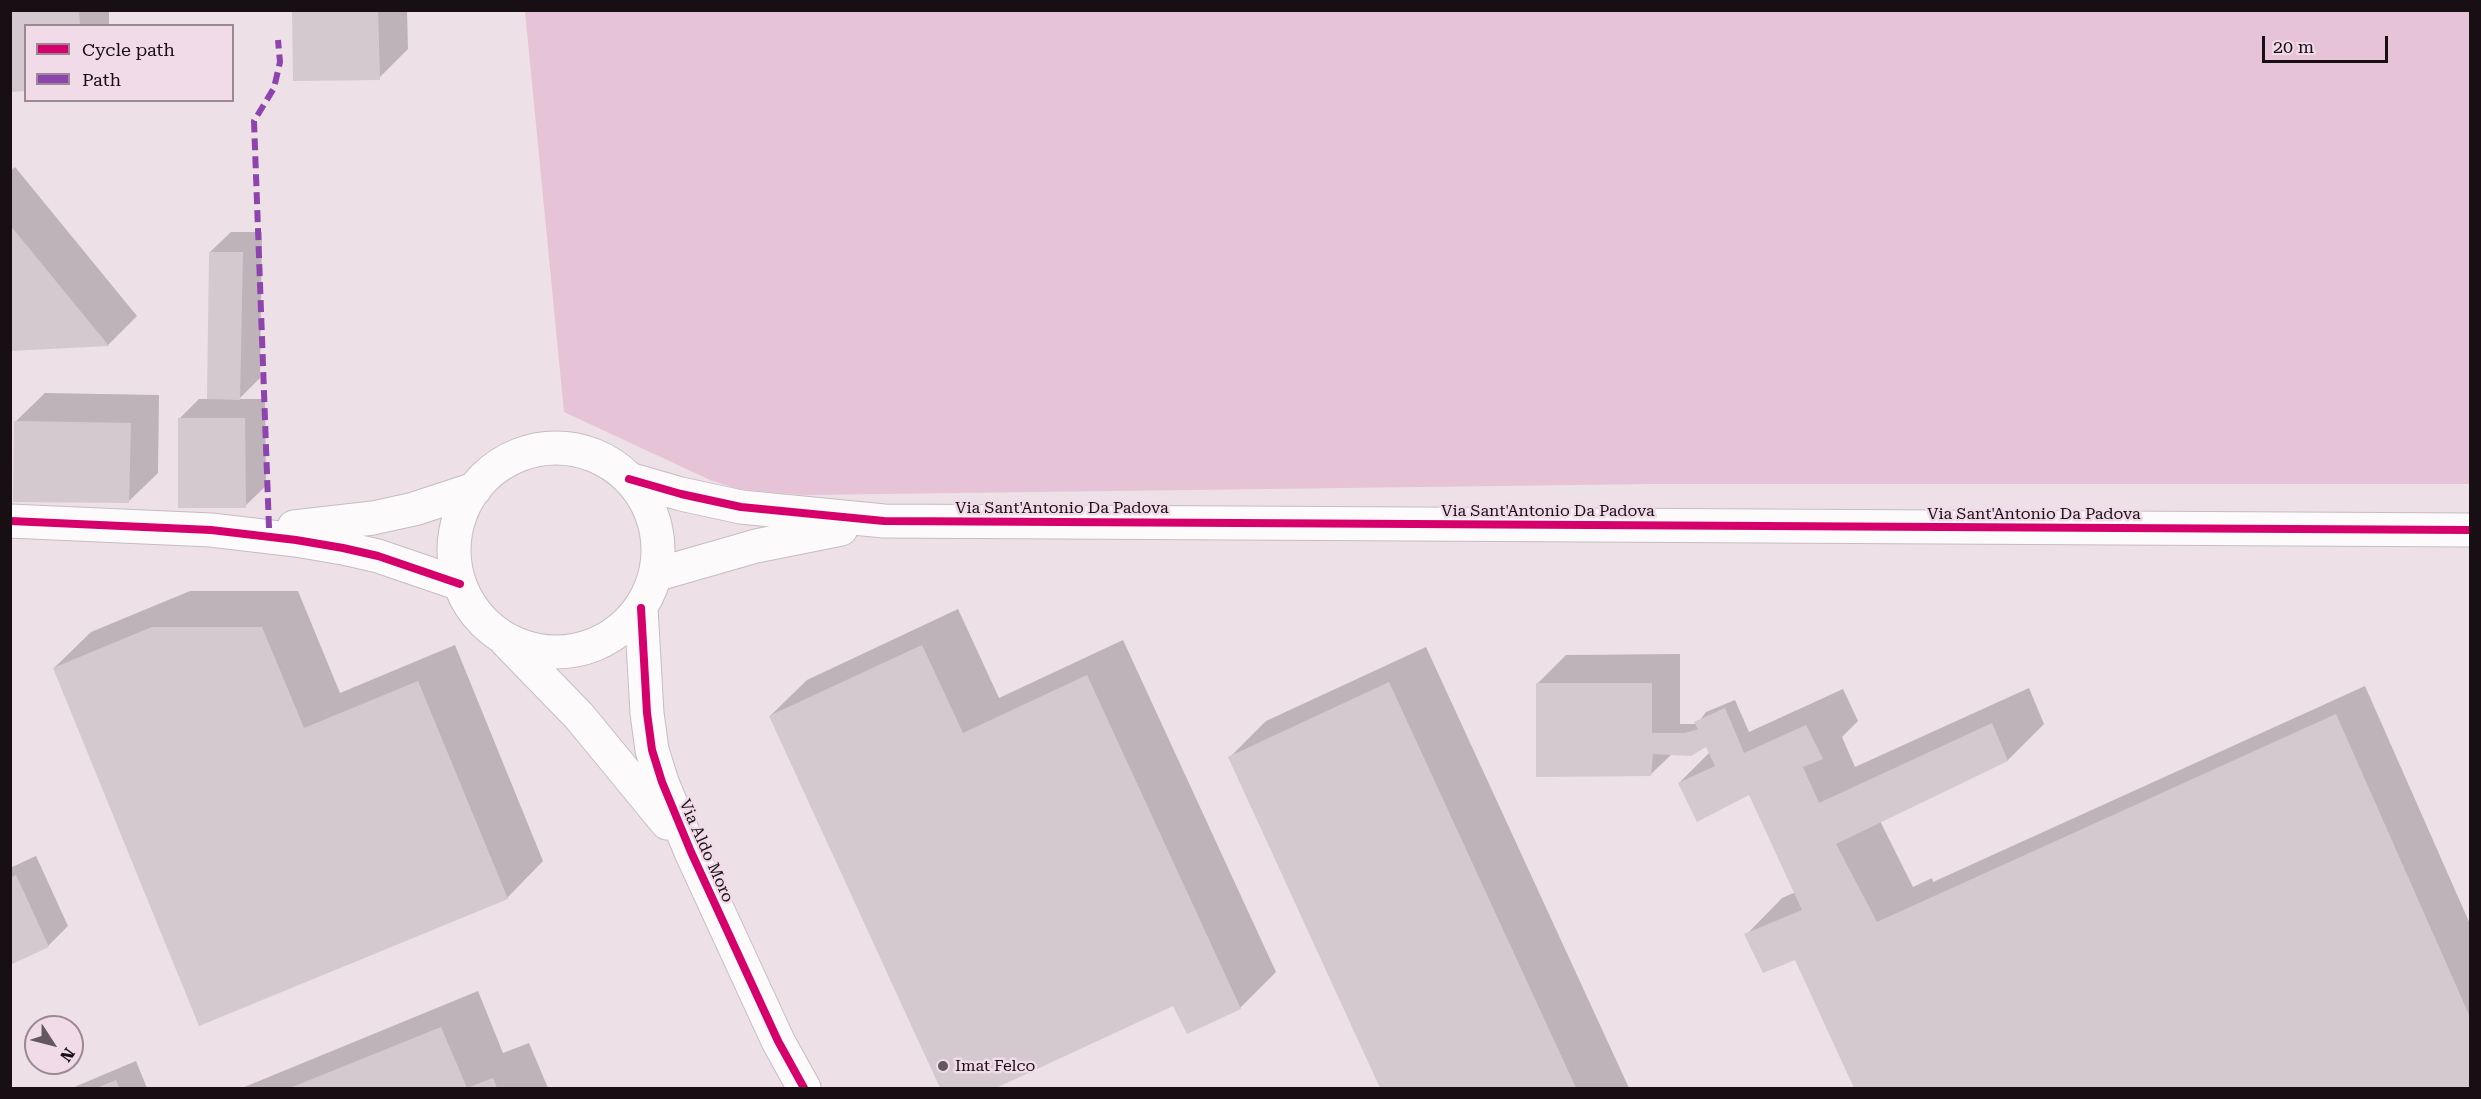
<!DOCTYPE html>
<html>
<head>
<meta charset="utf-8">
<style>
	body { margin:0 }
	#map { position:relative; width:2481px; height:1099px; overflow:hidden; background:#ede0e7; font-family:"Roboto Serif",serif }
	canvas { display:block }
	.frame { position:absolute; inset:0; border:12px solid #170f14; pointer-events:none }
	.legend { position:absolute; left:24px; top:24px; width:210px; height:78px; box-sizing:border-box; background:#f2dbe8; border:2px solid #9a8993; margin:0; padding:8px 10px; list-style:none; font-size:18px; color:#170f14 }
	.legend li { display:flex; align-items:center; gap:12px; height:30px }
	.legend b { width:30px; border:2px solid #9a8993 }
	.north { position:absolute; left:24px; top:1015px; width:60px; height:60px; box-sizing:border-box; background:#f2dbe8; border:2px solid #9a8993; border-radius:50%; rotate:126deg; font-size:16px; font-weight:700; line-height:24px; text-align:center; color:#170f14 }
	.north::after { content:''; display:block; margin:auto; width:21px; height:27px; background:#62585e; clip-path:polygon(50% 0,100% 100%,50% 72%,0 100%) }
	.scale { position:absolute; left:2262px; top:36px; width:126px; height:27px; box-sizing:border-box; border:3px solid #170f14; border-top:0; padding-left:8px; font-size:18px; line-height:21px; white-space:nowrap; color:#170f14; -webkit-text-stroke:4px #f2dbe8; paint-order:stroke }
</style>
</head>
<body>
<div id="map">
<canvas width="2481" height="1099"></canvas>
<div class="frame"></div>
<ul class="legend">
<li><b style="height:8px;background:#d6006c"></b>Cycle path</li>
<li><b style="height:8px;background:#8e44ad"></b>Path</li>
</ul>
<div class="north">N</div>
<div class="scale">20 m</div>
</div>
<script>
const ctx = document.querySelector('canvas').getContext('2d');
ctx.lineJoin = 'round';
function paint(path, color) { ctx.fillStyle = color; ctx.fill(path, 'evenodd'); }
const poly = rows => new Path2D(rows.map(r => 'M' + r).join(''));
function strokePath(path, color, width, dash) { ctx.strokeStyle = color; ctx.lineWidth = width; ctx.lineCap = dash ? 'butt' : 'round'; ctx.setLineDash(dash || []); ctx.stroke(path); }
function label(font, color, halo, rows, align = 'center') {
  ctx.font = font + ' "Roboto Serif",serif'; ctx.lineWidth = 5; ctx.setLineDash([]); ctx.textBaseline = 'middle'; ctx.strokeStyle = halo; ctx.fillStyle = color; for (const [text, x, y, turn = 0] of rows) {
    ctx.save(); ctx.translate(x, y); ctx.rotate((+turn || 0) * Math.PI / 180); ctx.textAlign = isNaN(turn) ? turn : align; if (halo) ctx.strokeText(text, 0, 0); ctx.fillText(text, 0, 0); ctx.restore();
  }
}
const green = poly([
	[525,11,2470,11,2470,484,1651,484,803,495,738,489,710,480,564,412]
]);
const shadow = poly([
	[10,10,109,10,109,26,26,26],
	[294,10,407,10,408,49,379,78],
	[15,167,137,316,108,345,10,350,10,171],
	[231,232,262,232,260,378,239,399,265,399,266,486,245,506,179,419,199,399,209,399,210,252],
	[45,393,159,395,158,473,128,502,15,422],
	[190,591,298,591,340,693,455,645,543,861,507,898,54,668,91,632],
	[958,609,999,698,1123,640,1276,972,1240,1008,1174,1004,992,1088,942,1088,770,716,807,680],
	[1426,647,1629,1088,1381,1088,1229,758,1266,721],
	[1680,654,1680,724,1697,724,1706,712,1735,700,1749,732,1843,689,1858,721,1842,737,1855,767,2029,688,2044,724,2008,760,1880,821,1913,887,1932,878,1933,882,2365,686,2470,924,2470,1088,1856,1088,1796,958,1746,935,1782,898,1796,892,1750,793,1679,783,1710,752,1707,745,1672,754,1651,774,1537,684,1566,655],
	[36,856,68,926,48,946,10,963,10,868],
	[478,991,503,1053,529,1043,548,1088,242,1088],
	[136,1061,147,1088,72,1088]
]);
const building = poly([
	[10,10,79,10,80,26,26,26,26,91,10,92],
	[292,10,378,10,380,80,293,81],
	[10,225,109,346,10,351],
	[209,252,243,252,240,400,207,399],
	[178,418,245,418,246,508,178,508],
	[14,421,131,423,129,503,13,502],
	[152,627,262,627,304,728,418,681,508,899,199,1026,53,668],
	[922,645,963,733,1087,675,1241,1009,1187,1034,1173,1006,996,1088,940,1088,769,716],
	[1389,682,1576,1088,1380,1088,1228,757],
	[1536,683,1652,683,1652,733,1685,733,1698,729,1694,722,1725,708,1744,753,1806,725,1823,759,1803,767,1819,803,1992,723,2008,761,1836,844,1877,922,2336,714,2470,1017,2470,1088,1854,1088,1795,960,1763,973,1744,934,1802,910,1749,795,1697,822,1678,783,1715,766,1706,747,1691,756,1653,754,1651,776,1536,777],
	[16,875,49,947,10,965,10,878],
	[441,1027,467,1088,290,1088],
	[493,1078,497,1088,467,1088],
	[116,1080,119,1088,97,1088]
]);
const street = poly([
	'454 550a102 102 0 1 1 204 0a102 102 0 1 1-204 0Z',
	[629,479,681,494,741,507,884,521,2470,530],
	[10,521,211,530,296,540,343,548,378,556,460,584],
	[294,527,373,518,414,509,475,489],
	[655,575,756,546,841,529],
	[641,608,647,713,652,750,662,782,691,852,778,1041,804,1088],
	[507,642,579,716,667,823]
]);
const quiet = poly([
	[269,528,254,121,274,88,280,62,278,40]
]);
const cycleway = poly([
	[629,479,681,494,741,507,884,521,2470,530],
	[10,521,211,530,296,540,343,548,378,556,460,584],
	[641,608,647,713,652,750,662,782,691,852,778,1041,804,1088]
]);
const markers = [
	[943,1066,6,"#62585e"]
];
const streetNames = [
	["Via Sant'Antonio Da Padova",1062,508],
	["Via Sant'Antonio Da Padova",1548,511],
	["Via Sant'Antonio Da Padova",2034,514],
	["Via Aldo Moro",706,851,66]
];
const poiNames = [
	["Imat Felco",955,1066]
];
paint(green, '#e6c3d7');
paint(shadow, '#0003');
paint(building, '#d4c9cf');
strokePath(street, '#c6bcc1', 35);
strokePath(street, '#fcfafb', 33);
strokePath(quiet, '#8e44ad', 6, [12, 6]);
strokePath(cycleway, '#d6006c', 8);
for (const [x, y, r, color] of markers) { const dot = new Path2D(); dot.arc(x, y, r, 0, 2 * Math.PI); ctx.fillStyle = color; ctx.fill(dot); strokePath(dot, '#f2dbe8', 2); }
label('16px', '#170f14', '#f2dbe8', streetNames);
label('16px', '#170f14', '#f2dbe8', poiNames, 'left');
</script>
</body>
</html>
